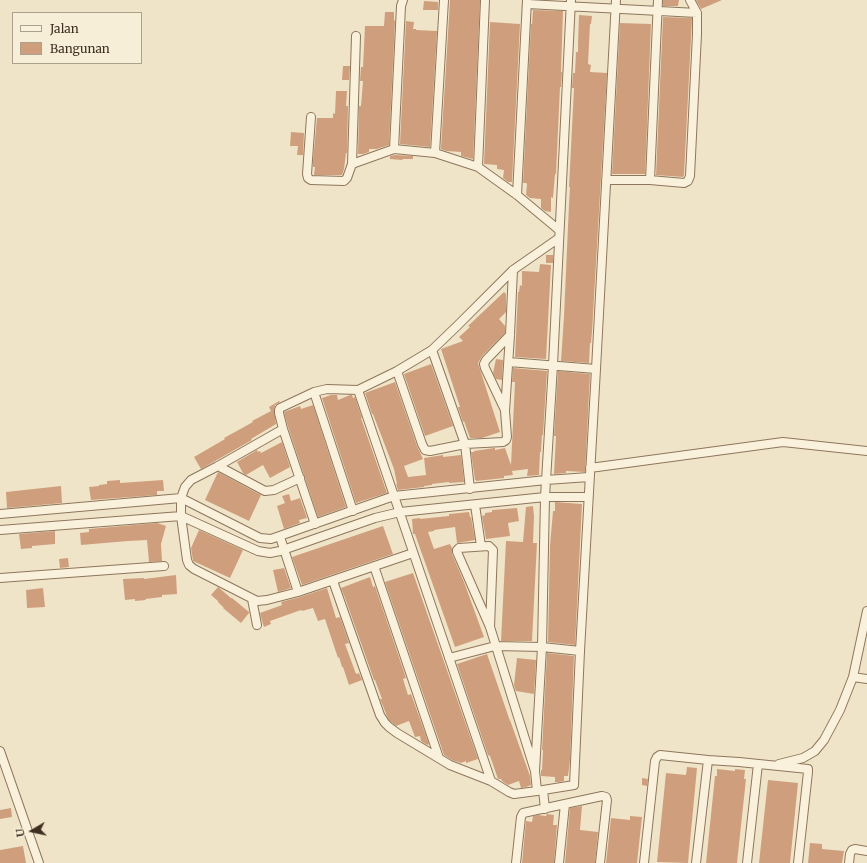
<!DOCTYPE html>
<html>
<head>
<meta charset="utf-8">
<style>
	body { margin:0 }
	#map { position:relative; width:867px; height:863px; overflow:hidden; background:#f0e4c8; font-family:Merriweather,serif }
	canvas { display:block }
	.legend { position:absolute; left:12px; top:12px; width:130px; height:52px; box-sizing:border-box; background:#f7eed8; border:1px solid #ada18e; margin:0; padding:5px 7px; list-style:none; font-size:12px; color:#3d2e20 }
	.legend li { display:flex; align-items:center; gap:8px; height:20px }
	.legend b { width:20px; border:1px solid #ada18e }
	.north { position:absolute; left:12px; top:811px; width:40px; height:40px; -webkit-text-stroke:3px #f7eed8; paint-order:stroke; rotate:261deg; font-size:11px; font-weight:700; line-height:16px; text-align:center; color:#3d2e20 }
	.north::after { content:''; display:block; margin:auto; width:14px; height:18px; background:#3d2e20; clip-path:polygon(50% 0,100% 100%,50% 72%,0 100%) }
</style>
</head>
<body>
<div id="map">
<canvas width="867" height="863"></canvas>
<ul class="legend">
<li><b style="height:5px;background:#faf1dc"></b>Jalan</li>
<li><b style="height:11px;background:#cf9f7d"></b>Bangunan</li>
</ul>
<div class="north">U</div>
</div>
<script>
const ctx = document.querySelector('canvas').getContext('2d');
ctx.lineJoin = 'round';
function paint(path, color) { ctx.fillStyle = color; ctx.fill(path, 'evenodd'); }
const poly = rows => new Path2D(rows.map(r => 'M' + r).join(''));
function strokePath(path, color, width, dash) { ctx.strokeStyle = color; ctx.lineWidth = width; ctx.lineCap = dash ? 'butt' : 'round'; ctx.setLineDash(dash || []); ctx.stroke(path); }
const building = poly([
	[450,0,480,0,473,159,461,156,461,152,446,151,441,149,441,148],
	[663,0,679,0,678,6,663,6],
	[696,0,722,0,701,9],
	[424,1,438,2,438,10,423,10],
	[533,10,563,11,561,72,562,72,561,87,560,87,556,174,555,174,553,198,551,197,551,212,545,211,541,208,541,199,530,198,526,195,527,184,526,183,523,183,531,24,532,24],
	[385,12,394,12,394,20,395,21,389,145,377,149,369,149,369,152,363,154,358,154,359,106,361,106,363,81,360,81,361,67,363,67,365,26,384,26],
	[579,15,592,16,591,24,590,24,588,64,591,65,590,72,607,73,592,332,591,343,590,343,589,363,561,361,564,316,569,204,570,187,569,187,574,88,572,88,573,73,575,73,576,52,578,52,578,44],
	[663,17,692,18,684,175,683,177,656,175],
	[406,21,414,22,413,29,416,29,416,30,437,31,430,147,400,144],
	[490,22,520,24,512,182,508,182,503,178,504,170,497,169,497,165,484,164],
	[620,23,651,24,645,174,612,174],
	[343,66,350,66,349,80,342,80],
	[336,91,347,91,346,106,348,106,347,153,346,153,344,169,342,175,314,175,315,167,313,167,313,161,317,118,333,118,333,113,335,114],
	[291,132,304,133,303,155,297,155,298,146,290,146],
	[395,155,413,156,413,159,403,159,402,160,390,159,390,156],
	[546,255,553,255,553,263,546,263],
	[540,264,551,265,546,359,515,357,518,292,519,292,520,285,522,286,522,271,539,272],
	[504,292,506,294,506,312,499,319,505,326,505,333,482,356,478,363,500,432,482,438,470,438,464,421,463,422,458,407,460,407,441,349,463,341,459,337,470,327,468,326],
	[496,359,503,360,502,380,496,379,493,373],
	[431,364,453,426,425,436,404,374],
	[513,368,547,371,543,435,542,435,541,452,540,452,539,475,527,476,528,469,512,471,513,475,504,476,504,478,476,481,476,480,475,480,471,452,474,452,474,451,494,448,495,448,495,450,505,448,511,465,515,382,512,382],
	[558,371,590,374,585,472,566,471,566,473,554,474,556,436,554,436],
	[395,382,417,446,423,459,404,466,408,477,426,475,424,458,443,455,443,457,461,455,464,482,449,483,449,482,432,484,432,485,424,486,424,487,398,490,396,484,397,484,394,469,373,414,372,414,365,393],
	[331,395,337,395,338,400,350,395,352,395,353,398,355,397,362,418,361,418,387,493,356,503,322,398],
	[279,401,280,402,275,405,274,410,276,424,251,439,252,440,201,469,194,457,225,439,224,438,253,422,252,421,271,411,269,407],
	[313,405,346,507,318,517,288,427,284,412,300,406,301,409],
	[282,442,290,467,270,478,263,465,246,475,243,473,237,462,257,450,258,452,260,451,261,453],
	[218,472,261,495,249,521,205,500],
	[120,480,120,483,163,480,164,491,157,491,157,495,91,500,89,487,99,486,99,485,107,484,107,481],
	[61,486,62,503,7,508,6,492],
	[289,494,291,501,300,498,307,518,299,520,300,523,284,529,277,506,285,503,282,496],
	[555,502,582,504,575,645,548,642,550,546,553,511,555,511],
	[533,506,534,516,533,543,537,543,532,641,501,641,506,541,523,542,526,507],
	[517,508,519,521,508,523,510,536,486,539,482,516,485,515,485,513,492,512,492,510],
	[469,512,470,517,471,517,475,540,457,543,455,527,434,530,434,531,428,532,434,549,450,544,452,548,452,554,464,582,484,637,455,647,422,554,415,534,413,534,412,519,420,518,420,519,449,516,449,514],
	[157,523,166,526,161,544,162,561,149,562,147,540,128,541,81,545,80,533,89,532,89,529],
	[383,526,393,554,302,585,292,557],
	[199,530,243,550,230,578,193,561,191,548],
	[55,531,55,544,32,546,32,548,21,549,19,534],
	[68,558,69,567,60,568,59,559],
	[284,568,291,588,278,592,273,570],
	[413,573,478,759,466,763,466,761,461,763,452,760,444,755,385,582],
	[176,575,177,594,162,595,162,597,145,599,146,600,135,601,135,599,125,600,123,579,144,578,144,579],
	[370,577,373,587,375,586,406,678,403,679,408,695,411,694,429,744,427,745,421,741,420,736,415,737,409,721,396,726,389,720,387,716,380,699,382,699,375,680,374,680,345,598,341,588],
	[218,587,231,598,232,598,249,612,249,613,241,623,223,608,224,608,218,602,218,601,211,595],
	[43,588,45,607,27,608,26,590],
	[327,588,336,618,340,617,349,643,345,644,356,674,359,673,362,680,349,685,343,667,342,667,339,657,338,658,325,619,318,621,313,608,302,611,301,610,270,621,271,624,264,627,262,621,260,613,282,605,281,602,300,597],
	[547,653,574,656,570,760,568,776,564,776,564,781,559,782,555,782,555,777,541,776,541,770,542,770,543,750,542,750],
	[487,654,510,721,510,720,530,776,531,785,526,787,521,788,519,781,508,785,502,781,501,779,498,779,490,756,488,755,457,664],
	[517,658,536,660,534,694,516,691,514,685],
	[687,767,697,768,688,863,657,862,666,773,686,775],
	[717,769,735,771,735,769,745,770,744,779,746,779,737,863,706,863,715,776,717,776],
	[642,778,648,779,647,786,642,785],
	[768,780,798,783,790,863,759,863],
	[582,806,580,830,598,832,595,863,565,863,570,808],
	[11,808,12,817,0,819,0,810],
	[547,814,554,815,553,825,557,825,554,863,522,863,526,821,532,822,533,816,538,815,546,816],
	[630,816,642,817,637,863,606,863,611,818,630,820],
	[810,843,822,844,822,849,844,851,842,863,808,863],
	[23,846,26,863,0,863,0,850]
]);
const minor = poly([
	[527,4,697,13],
	[311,117,307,174,308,178,311,180,344,181,347,178,352,164,394,149,435,153,478,167,517,195,559,230],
	[394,149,401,6,403,0],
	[435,153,444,0],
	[352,164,356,36],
	[478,167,485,0],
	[606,180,650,180,684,183,688,181,690,176,697,34,697,13,690,0],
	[650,180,658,0],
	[517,195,527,0],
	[432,350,465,444,470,489],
	[509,362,596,369],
	[397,371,422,444,425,450,430,451,465,444,503,442,506,440,507,437,505,411,510,335,513,270],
	[358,390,491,781,509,792,514,794,537,791,574,785,580,651,596,369,616,0],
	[314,392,353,511],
	[505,410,485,368,484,364,486,360,510,335],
	[283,429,218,466,191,480,185,487,181,498,181,516,187,560,189,565,194,569,257,601,267,600,298,592,413,553],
	[218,466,265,491,274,490,300,478],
	[590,468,783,442,867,451],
	[475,505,481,546],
	[0,514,181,498,260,538,271,539,394,496,546,480,589,477],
	[315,524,283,429,279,413,279,410,280,408,314,392,327,389,358,390,397,371,432,350,458,325,513,270,559,238],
	[0,530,181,516,258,551,270,553,280,551,375,518,400,512,545,497,588,497],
	[280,537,298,592],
	[374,566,439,758],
	[0,578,164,566],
	[333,581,380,715,385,723,389,727,397,733,450,765,491,781],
	[252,599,257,625],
	[490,627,493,550,489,546,459,548,457,550,457,552,490,627,535,771,537,791],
	[449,658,495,646,542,647,580,651],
	[853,677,867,679],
	[0,751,39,863],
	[779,764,803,758,815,751,824,740,840,710,853,677,867,611],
	[535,771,542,647,545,497,553,365,571,0],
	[543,790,545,809],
	[516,863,521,817,523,813,602,796,606,797,607,800,600,863],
	[559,863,565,804],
	[644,863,655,761,657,757,660,755,708,760,739,762,808,769,808,772,798,863],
	[696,863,708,760],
	[747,863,758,764],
	[849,863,850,854,852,850,855,849,867,851]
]);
paint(building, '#cf9f7d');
strokePath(minor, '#8d765c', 10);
strokePath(minor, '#faf1dc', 8);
</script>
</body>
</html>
